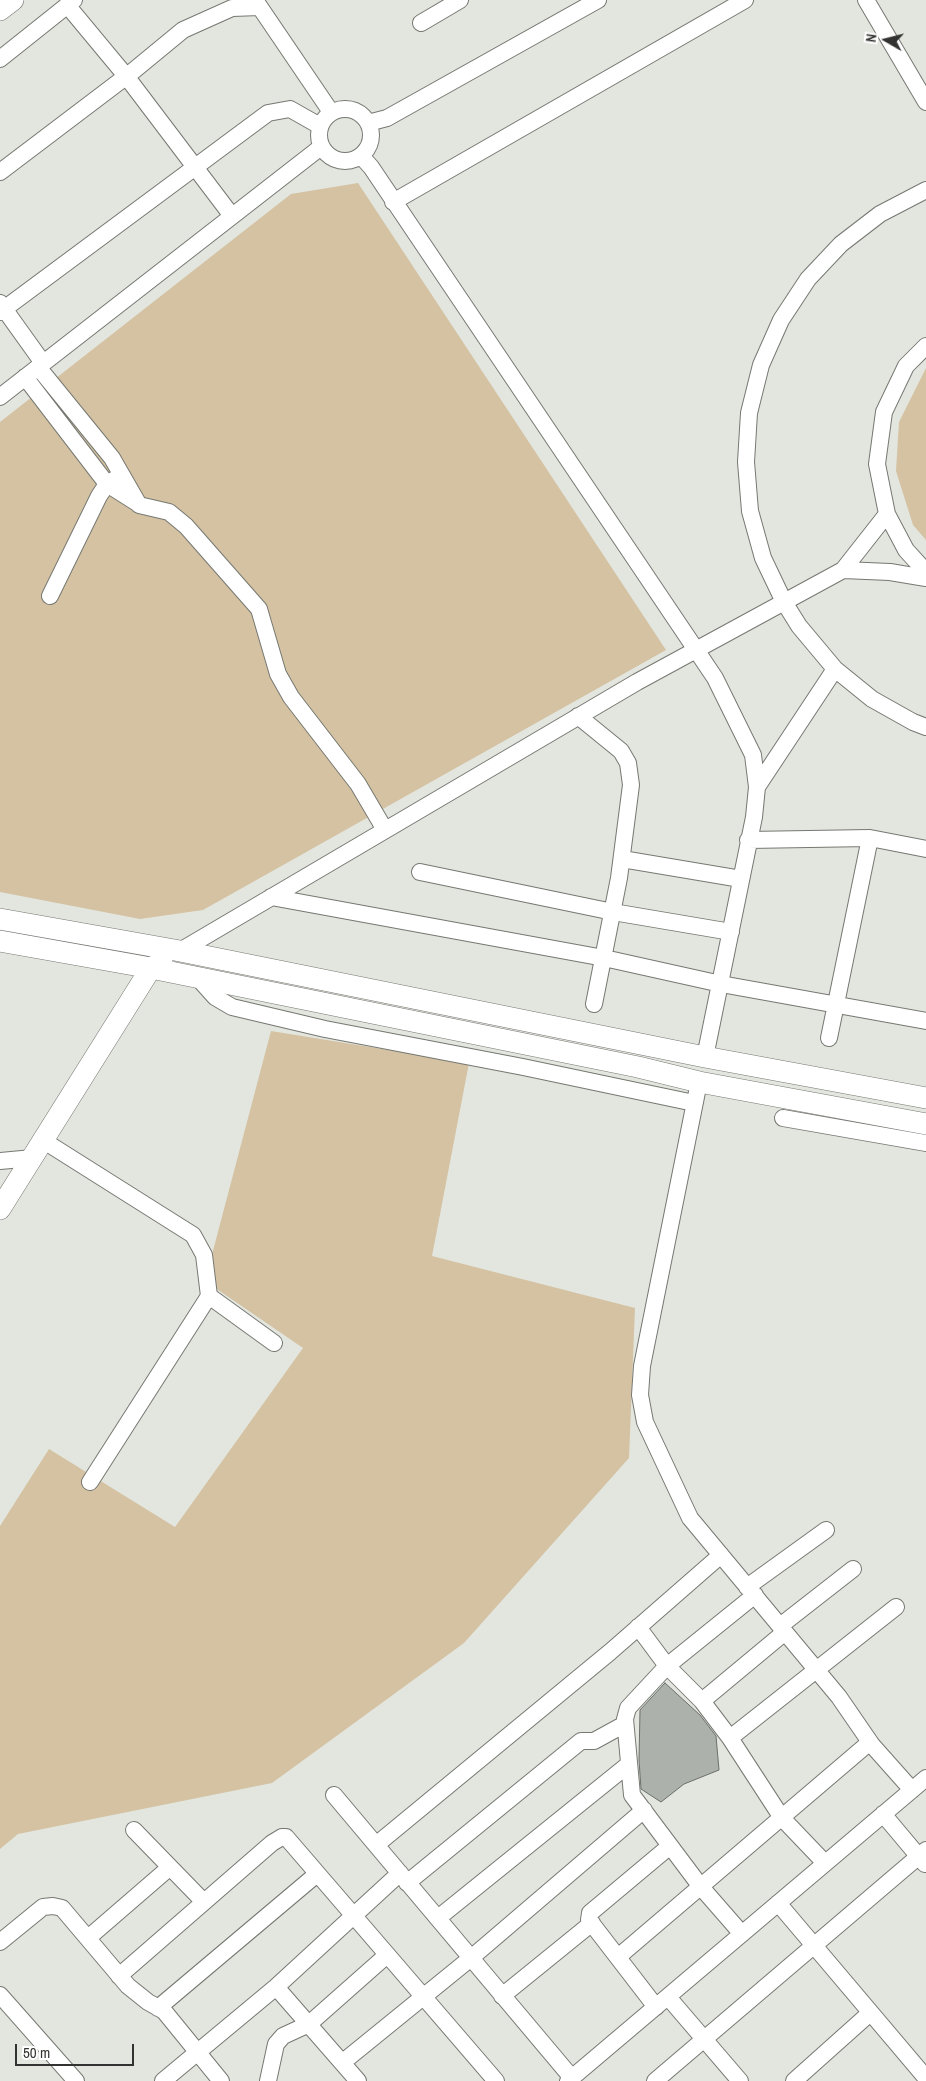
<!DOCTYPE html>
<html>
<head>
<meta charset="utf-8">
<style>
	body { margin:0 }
	#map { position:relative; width:926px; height:2081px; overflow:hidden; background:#e3e6df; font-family:"Archivo Narrow",sans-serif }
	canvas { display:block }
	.north { position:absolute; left:861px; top:15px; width:50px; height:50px; -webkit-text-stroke:4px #fff; paint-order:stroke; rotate:278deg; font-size:14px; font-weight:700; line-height:20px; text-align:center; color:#323331 }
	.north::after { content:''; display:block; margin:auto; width:18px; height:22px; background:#323331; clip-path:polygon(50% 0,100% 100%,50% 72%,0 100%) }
	.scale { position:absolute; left:15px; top:2044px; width:119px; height:22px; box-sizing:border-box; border:2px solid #323331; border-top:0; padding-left:6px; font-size:15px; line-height:18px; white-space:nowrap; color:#323331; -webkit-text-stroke:4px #fff; paint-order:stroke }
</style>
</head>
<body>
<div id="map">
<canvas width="926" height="2081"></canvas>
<div class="north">N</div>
<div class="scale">50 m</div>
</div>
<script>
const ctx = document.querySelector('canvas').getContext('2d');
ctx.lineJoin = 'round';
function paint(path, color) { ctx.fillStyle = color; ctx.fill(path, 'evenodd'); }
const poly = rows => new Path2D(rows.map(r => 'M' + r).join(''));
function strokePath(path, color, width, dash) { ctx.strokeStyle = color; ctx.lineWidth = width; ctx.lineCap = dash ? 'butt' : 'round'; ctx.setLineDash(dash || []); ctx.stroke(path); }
const green = poly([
	[358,183,666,650,203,910,140,919,0,892,0,422,291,194],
	[926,368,926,540,913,525,896,471,899,422],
	[271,1031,469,1063,432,1256,635,1308,629,1458,464,1643,272,1783,18,1834,0,1849,0,1526,49,1449,175,1527,303,1348,205,1281]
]);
const building = poly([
	[665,1683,700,1715,716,1736,719,1770,684,1784,661,1802,641,1789,639,1760,640,1710,665,1683]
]);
const minor = poly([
	[255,0,331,112],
	[866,0,926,102],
	[67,5,126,76,232,216],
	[421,23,460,0],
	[0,59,74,0],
	'319 135a26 26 0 1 1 52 0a26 26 0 1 1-52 0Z',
	[368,123,387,118,598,0],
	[361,156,371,167,715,678,753,755,757,787,754,817,705,1057],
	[0,172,132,72,183,30,232,8,260,7],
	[926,190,880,214,841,244,808,279,781,320,761,365,749,413,746,462,750,511,763,558,784,602,799,626,835,669,872,699,913,722,926,727],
	[393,202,745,0],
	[0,303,43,363],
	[0,312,268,113,290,109,320,126],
	[926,346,906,366,884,412,877,464,887,514,906,550,926,572],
	[38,367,112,458,139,505,169,512,186,526,259,609,278,674,291,697,358,784,385,830],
	[25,377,107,484,137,503],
	[0,397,321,147],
	[843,570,890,572,926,578],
	[50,596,99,496,107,484,115,479],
	[578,716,621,751,628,763,631,785,619,878,594,1004],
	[757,787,835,669],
	[748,840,870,838,926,849],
	[622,859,741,879],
	[420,872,613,912,731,932],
	[271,897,604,958,721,984,926,1021],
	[180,951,637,682,843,570,887,514],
	[198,978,215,997,232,1007,325,1029,523,1067,694,1103],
	[829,1038,870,838],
	[699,1082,642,1366,640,1395,645,1422,690,1518,839,1697,872,1745,912,1790],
	[783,1118,926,1143],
	[44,1141,193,1235,204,1255,209,1296,274,1343],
	[0,1161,33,1158],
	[90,1482,209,1296],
	[747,1587,826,1530],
	[780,1626,853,1569],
	[638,1627,667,1666,702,1701,730,1738,782,1818,825,1863],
	[702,1701,785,1632],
	[730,1738,896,1607],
	[334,1795,572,2078],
	[883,1814,925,1864],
	[134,1830,204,1902],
	[376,1845,610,1652,721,1555],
	[407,1883,581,1741,594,1741,625,1724],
	[778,1903,926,2078],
	[438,1918,629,1764],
	[742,1934,701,1887,632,1795,625,1719,628,1708,667,1666,755,1595],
	[88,1938,169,1868],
	[0,1942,43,1907,53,1906,62,1908,128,1986,148,2002,164,2011,221,2081],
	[618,1957,870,1742],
	[119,1976,272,1843,282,1837,286,1837,496,2081],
	[276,1987,358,2081],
	[0,1995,76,2081],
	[502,1996,592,1923],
	[668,1997,740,2081],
	[656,2007,589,1920,590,1913,670,1846],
	[158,2008,317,1874],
	[343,2062,471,1958,644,1810],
	[163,2081,276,1987,400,1873],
	[268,2081,276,2044,283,2036,309,2024,387,1955],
	[568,2081,926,1778],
	[655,2081,926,1850],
	[794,2081,870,2013]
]);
const major = poly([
	[0,10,13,0],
	[0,919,180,951,705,1057,926,1098],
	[0,941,151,968,638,1067,699,1082,926,1124],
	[0,1209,151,968,162,962]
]);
paint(green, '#d4c2a2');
paint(building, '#acb1ac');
strokePath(building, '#6a6f6a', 1);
strokePath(minor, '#767872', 18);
strokePath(major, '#767872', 22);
strokePath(minor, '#fff', 16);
strokePath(major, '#fff', 21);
</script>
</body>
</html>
